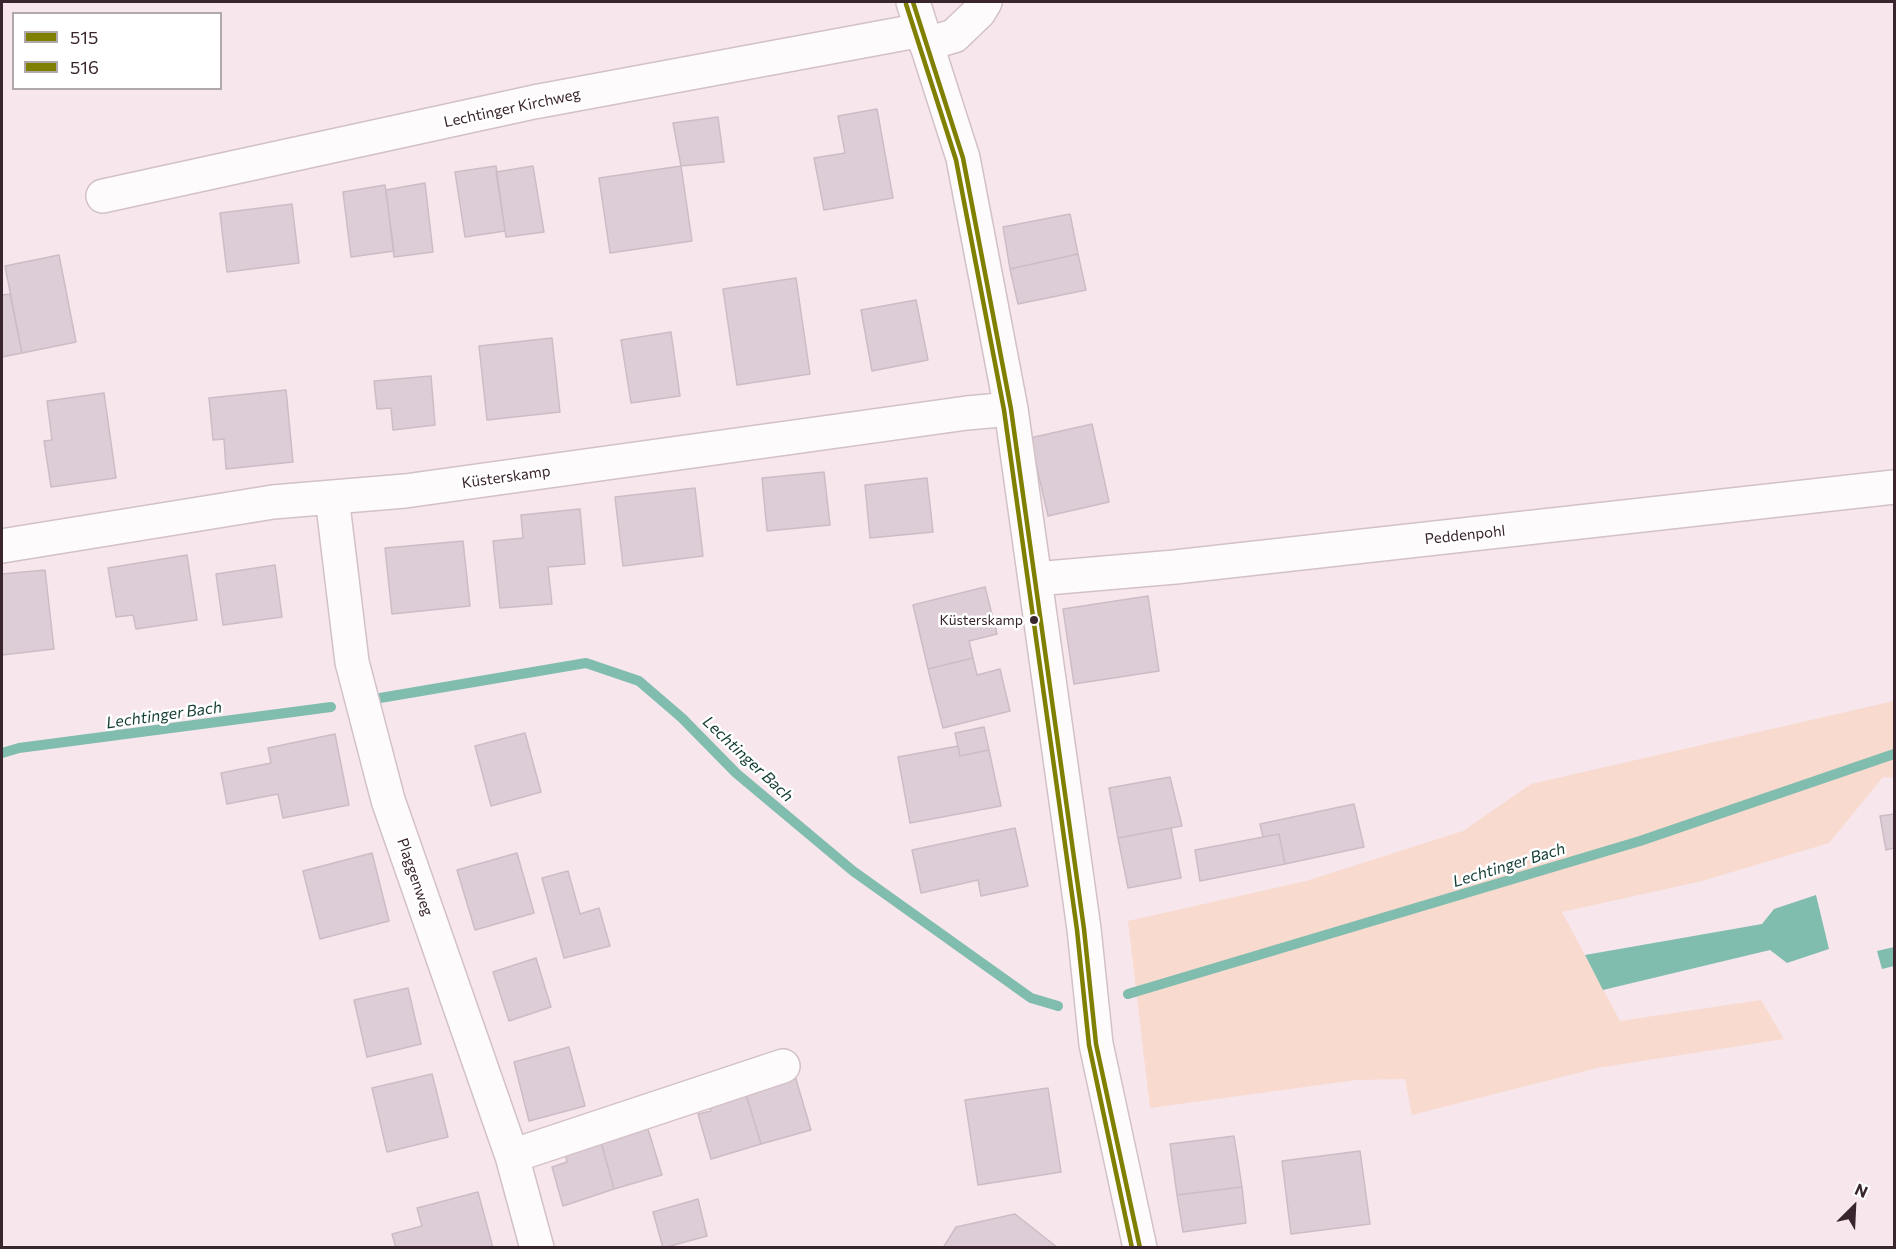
<!DOCTYPE html>
<html>
<head>
<meta charset="utf-8">
<style>
	body { margin:0 }
	#map { position:relative; width:1896px; height:1249px; overflow:hidden; background:#f7e6ec; font-family:Commissioner,sans-serif }
	canvas { display:block }
	.frame { position:absolute; inset:0; border:3px solid #39252d; pointer-events:none }
	.legend { position:absolute; left:12px; top:12px; width:210px; height:78px; box-sizing:border-box; background:#fff; border:2px solid #b0a8ab; margin:0; padding:8px 10px; list-style:none; font-size:18px; color:#39252d }
	.legend li { display:flex; align-items:center; gap:12px; height:30px }
	.legend b { width:30px; border:2px solid #b0a8ab }
	.north { position:absolute; left:1824px; top:1177px; width:60px; height:60px; -webkit-text-stroke:4px #fff; paint-order:stroke; rotate:24deg; font-size:16px; font-weight:700; line-height:24px; text-align:center; color:#39252d }
	.north::after { content:''; display:block; margin:auto; width:21px; height:27px; background:#39252d; clip-path:polygon(50% 0,100% 100%,50% 72%,0 100%) }
</style>
</head>
<body>
<div id="map">
<canvas width="1896" height="1249"></canvas>
<div class="frame"></div>
<ul class="legend">
<li><b style="height:8px;background:#808000"></b>515</li>
<li><b style="height:8px;background:#808000"></b>516</li>
</ul>
<div class="north">N</div>
</div>
<script>
const ctx = document.querySelector('canvas').getContext('2d');
ctx.lineJoin = 'round';
function paint(path, color) { ctx.fillStyle = color; ctx.fill(path, 'evenodd'); }
const poly = rows => new Path2D(rows.map(r => 'M' + r).join(''));
function strokePath(path, color, width, dash) { ctx.strokeStyle = color; ctx.lineWidth = width; ctx.lineCap = dash ? 'butt' : 'round'; ctx.setLineDash(dash || []); ctx.stroke(path); }
function label(font, color, halo, rows, align = 'center') {
  ctx.font = font + ' Commissioner,sans-serif'; ctx.lineWidth = 5; ctx.setLineDash([]); ctx.textBaseline = 'middle'; ctx.strokeStyle = halo; ctx.fillStyle = color; for (const [text, x, y, turn = 0] of rows) {
    ctx.save(); ctx.translate(x, y); ctx.rotate((+turn || 0) * Math.PI / 180); ctx.textAlign = isNaN(turn) ? turn : align; if (halo) ctx.strokeText(text, 0, 0); ctx.fillText(text, 0, 0); ctx.restore();
  }
}
const green = poly([
	[1894,701,1894,778,1883,777,1829,843,1702,881,1562,912,1620,1021,1761,1000,1784,1039,1597,1068,1412,1115,1405,1079,1356,1080,1150,1108,1128,921,1306,881,1463,831,1531,784]
]);
const water = poly([
	[1816,895,1829,949,1787,963,1770,950,1603,990,1585,955,1762,924,1774,909],
	[1894,947,1894,966,1882,969,1877,951]
]);
const stream = poly([
	[380,698,586,663,639,681,682,718,736,773,853,871,1031,998,1058,1006],
	[2,753,19,748,331,707],
	[1128,994,1640,841,1894,754]
]);
const building = poly([
	[877,109,893,198,824,210,814,158,845,153,838,116,877,109],
	[718,117,724,162,681,166,673,123,718,117],
	[496,166,505,231,465,237,455,172,496,166],
	[533,166,544,232,506,237,496,172,533,166],
	[681,166,692,241,610,253,599,178,681,166],
	[425,183,433,252,394,257,386,190,425,183],
	[385,185,394,251,351,257,343,192,385,185],
	[292,204,299,263,227,272,220,213,292,204],
	[1070,214,1078,254,1010,269,1003,227,1070,214],
	[1078,254,1086,290,1018,304,1010,269,1078,254],
	[59,255,76,342,22,353,5,266,59,255],
	[796,278,810,374,737,385,723,289,796,278],
	[10,294,22,353,2,357,2,295,10,294],
	[916,300,928,360,872,371,861,310,916,300],
	[671,332,680,396,631,403,621,340,671,332],
	[552,338,560,412,487,420,479,346,552,338],
	[431,376,435,425,393,430,391,408,377,409,374,381,431,376],
	[286,390,293,462,226,469,224,439,213,440,209,398,286,390],
	[104,393,116,478,51,487,44,441,52,440,47,401,104,393],
	[1092,424,1109,502,1048,516,1030,438,1092,424],
	[824,472,830,525,767,531,762,478,824,472],
	[927,478,933,532,870,538,865,485,927,478],
	[695,488,703,556,623,566,615,497,695,488],
	[580,509,585,564,548,567,552,604,500,608,493,541,523,538,521,515,580,509],
	[463,541,470,606,392,614,385,548,463,541],
	[187,555,197,620,136,629,133,615,116,617,108,568,187,555],
	[275,565,282,617,223,625,216,574,275,565],
	[45,570,54,649,2,655,2,574,45,570],
	[985,587,997,634,969,641,973,658,928,669,913,605,985,587],
	[1148,596,1159,671,1074,684,1063,609,1148,596],
	[973,658,977,675,1000,669,1010,711,943,728,928,669,973,658],
	[984,727,989,750,960,756,955,733,984,727],
	[525,733,541,792,491,806,475,746,525,733],
	[335,734,349,805,283,818,278,794,227,804,221,773,271,763,268,748,335,734],
	[958,746,960,756,989,750,1001,806,910,823,898,757,958,746],
	[1170,777,1182,826,1118,838,1109,788,1170,777],
	[1354,804,1364,847,1285,864,1279,834,1263,837,1260,824,1354,804],
	[1894,814,1894,848,1886,850,1880,816,1894,814],
	[1015,828,1028,886,981,896,978,880,921,893,912,850,1015,828],
	[1171,828,1181,878,1128,888,1118,838,1171,828],
	[1279,834,1285,864,1200,881,1195,850,1279,834],
	[372,853,389,921,320,939,303,871,372,853],
	[517,853,534,913,475,930,457,870,517,853],
	[568,871,580,914,599,908,610,946,564,958,542,878,568,871],
	[536,958,551,1007,509,1021,493,972,536,958],
	[408,988,421,1044,367,1057,354,1000,408,988],
	[569,1047,585,1106,529,1121,514,1062,569,1047],
	[432,1074,448,1137,387,1152,372,1088,432,1074],
	[795,1076,811,1130,761,1144,745,1091,795,1076],
	[1048,1088,1061,1172,978,1185,965,1100,1048,1088],
	[745,1091,761,1144,711,1159,698,1114,711,1111,708,1101,745,1091],
	[648,1129,662,1175,614,1189,601,1142,648,1129],
	[1234,1136,1242,1187,1177,1195,1170,1144,1234,1136],
	[601,1142,614,1189,563,1206,552,1167,567,1162,565,1153,601,1142],
	[1360,1151,1370,1224,1291,1234,1282,1161,1360,1151],
	[1242,1187,1246,1223,1183,1232,1177,1195,1242,1187],
	[478,1192,493,1248,396,1248,392,1234,422,1226,417,1208,478,1192],
	[698,1199,707,1236,663,1248,653,1212,698,1199],
	[1015,1214,1058,1248,943,1248,956,1227,1015,1214]
]);
const minor = poly([
	[913,2,963,158,1011,409,1084,929,1096,1044,1140,1248],
	[926,44,954,36,979,12,985,2],
	[103,196,534,102,922,30],
	[332,497,352,662,388,800,512,1156,537,1248],
	[2,546,273,502,405,491,967,413,1011,409],
	[1035,579,1175,567,1894,487],
	[512,1156,783,1066]
]);
const bus1 = poly([
	[913,2,963,158,1011,409,1084,929,1096,1044,1140,1248]
]);
const bus2 = poly([
	[906,4,956,160,1004,410,1077,930,1089,1045,1132,1248]
]);
const markers = [
	[1034,620,5,"#39252d"]
];
const busNames = [
	["Küsterskamp",1023,620]
];
const streetNames = [
	["Lechtinger Kirchweg",512,108,-12],
	["Küsterskamp",506,477,-8],
	["Peddenpohl",1465,535,-6],
	["Plaggenweg",415,877,71]
];
const waterNames = [
	["Lechtinger Bach",164,715,-8],
	["Lechtinger Bach",748,759,43],
	["Lechtinger Bach",1509,865,-17]
];
paint(green, '#f8dacf');
paint(water, '#81bdaf');
strokePath(stream, '#81bdaf', 10);
paint(building, '#ddcdd6');
strokePath(building, '#ccbcc5', 1.5);
strokePath(minor, '#d3c1c8', 36);
strokePath(minor, '#fefbfc', 33);
strokePath(bus1, '#808000', 4.5);
strokePath(bus2, '#808000', 4.5);
for (const [x, y, r, color] of markers) { const dot = new Path2D(); dot.arc(x, y, r, 0, 2 * Math.PI); ctx.fillStyle = color; ctx.fill(dot); strokePath(dot, '#fff', 2); }
label('14px', '#39252d', '#fff', busNames, 'right');
label('15px', '#39252d', '#fff', streetNames);
label('italic 16px', '#133d33', '#fff', waterNames);
</script>
</body>
</html>
